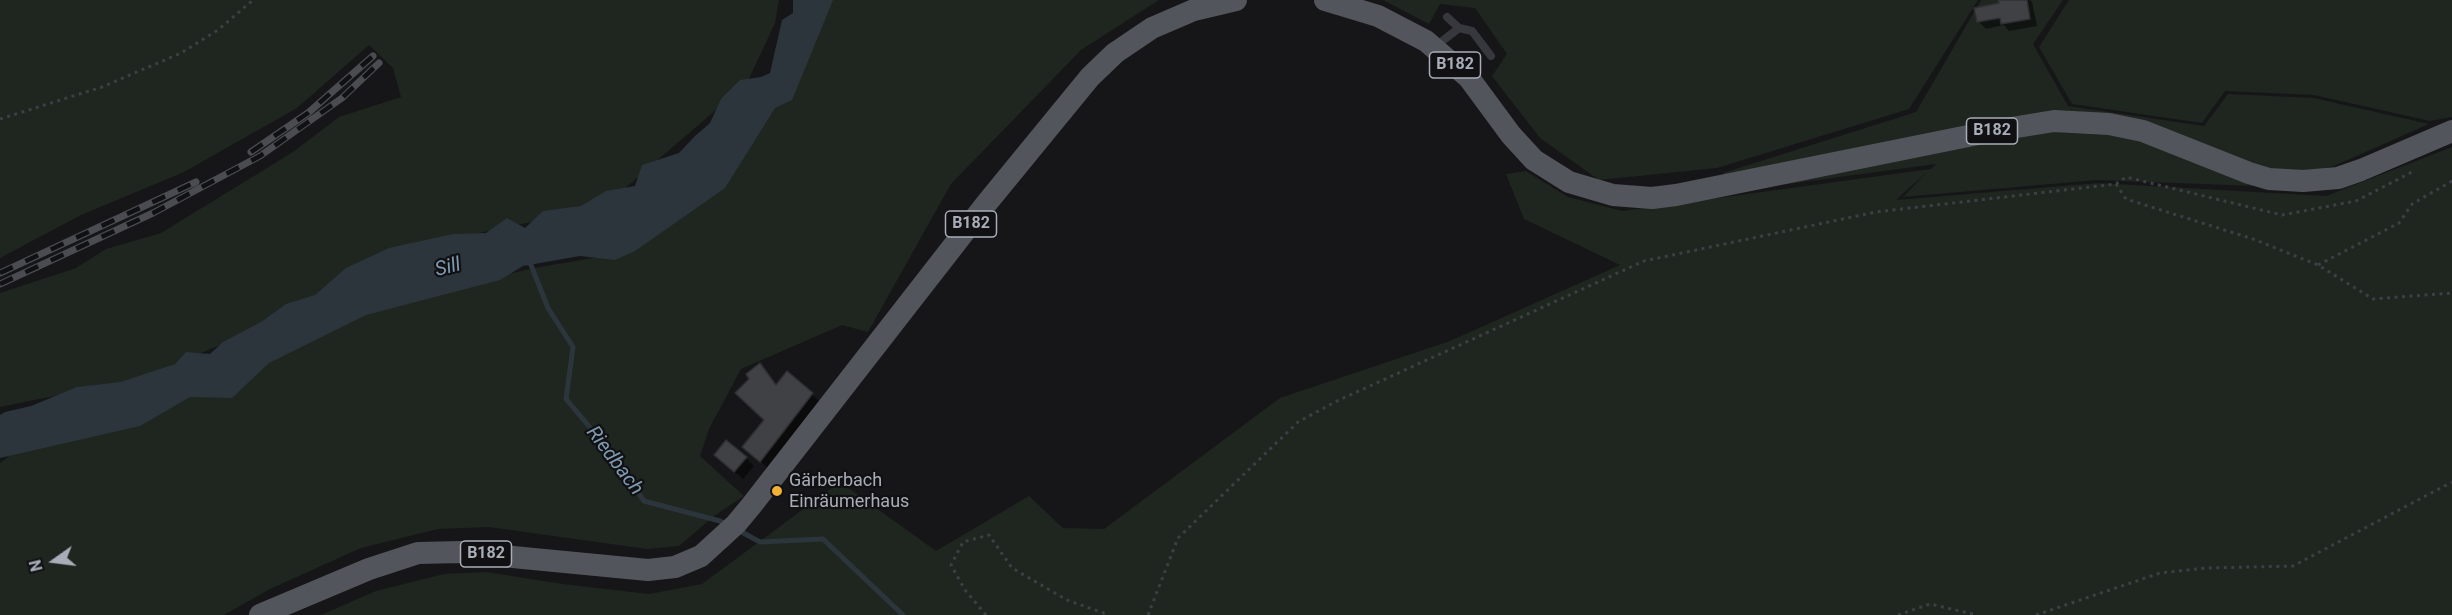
<!DOCTYPE html>
<html>
<head>
<meta charset="utf-8">
<style>
	body { margin:0 }
	#map { position:relative; width:2452px; height:615px; overflow:hidden; background:#161618; font-family:Roboto,sans-serif }
	canvas { display:block }
	.north { position:absolute; left:24px; top:531px; width:60px; height:60px; -webkit-text-stroke:4px #111113; paint-order:stroke; rotate:256deg; font-size:16px; font-weight:700; line-height:24px; text-align:center; color:#a8adb8 }
	.north::after { content:''; display:block; margin:auto; width:21px; height:27px; background:#a8adb8; clip-path:polygon(50% 0,100% 100%,50% 72%,0 100%) }
</style>
</head>
<body>
<div id="map">
<canvas width="2452" height="615"></canvas>
<div class="north">N</div>
</div>
<script>
const ctx = document.querySelector('canvas').getContext('2d');
ctx.lineJoin = 'round';
function paint(path, color) { ctx.fillStyle = color; ctx.fill(path, 'evenodd'); }
const poly = rows => new Path2D(rows.map(r => 'M' + r).join(''));
function strokePath(path, color, width, dash) { ctx.strokeStyle = color; ctx.lineWidth = width; ctx.lineCap = dash ? 'butt' : 'round'; ctx.setLineDash(dash || []); ctx.stroke(path); }
function label(font, color, halo, rows, align = 'center') {
  ctx.font = font + ' Roboto,sans-serif'; ctx.lineWidth = 4.5; ctx.setLineDash([]); ctx.textBaseline = 'middle'; ctx.strokeStyle = halo; ctx.fillStyle = color; for (const [text, x, y, turn = 0] of rows) {
    ctx.save(); ctx.translate(x, y); ctx.rotate((+turn || 0) * Math.PI / 180); ctx.textAlign = isNaN(turn) ? turn : align; if (halo) ctx.strokeText(text, 0, 0); ctx.fillText(text, 0, 0); ctx.restore();
  }
}
const green = poly([
	[0,0,779,0,775,23,747,83,616,196,583,211,394,251,242,336,138,379,0,407,0,293,76,268,106,249,161,233,293,152,339,117,401,97,393,68,369,45,297,108,184,172,81,215,0,258],
	[828,0,1159,0,1081,50,951,184,868,332,842,325,741,369,709,429,700,456,744,496,714,516,679,546,647,549,489,527,438,529,361,548,270,589,224,615,0,615,0,463,31,440,420,293,540,267,628,252],
	[1383,0,1978,0,1909,109,1717,168,1599,180,1540,138,1492,76,1507,54,1475,8,1440,4,1429,24],
	[1981,0,2063,0,2033,44,2068,106,2204,126,2228,94,2314,98,2429,124,2334,166,2254,186,2097,180,1903,197,1928,171,1896,200,2098,183,2326,196,2452,147,2452,615,321,615,376,591,444,574,486,572,563,584,649,594,702,584,840,482,936,551,1029,496,1063,528,1104,529,1280,398,1450,341,1620,265,1524,219,1506,174,1526,171,1568,197,1622,211,1931,169,1936,164,1729,192,1723,173,1916,112],
	[2069,0,2452,0,2452,117,2430,121,2314,95,2225,91,2202,123,2072,104,2039,47]
]);
const water = poly([
	[793,0,833,0,792,100,775,108,725,188,635,251,615,260,580,256,523,266,500,280,366,315,269,363,232,398,190,397,140,426,0,458,0,415,5,412,31,406,77,387,121,382,175,364,186,352,210,354,223,342,261,322,286,304,315,295,346,268,389,248,453,234,486,233,507,218,525,228,543,211,581,206,606,191,635,186,642,165,679,153,695,136,710,123,721,99,740,80,761,77,770,73,782,20,793,13]
]);
const shadow = poly([
	[2000,0,2030,0,2032,2,2037,26,2009,31,2004,25,1986,29,1979,22,1976,9,2000,4],
	[760,365,777,386,787,373,819,401,768,468,751,454,766,420],
	[746,458,754,466,743,479,724,463]
]);
const stream = poly([
	[529,260,548,308,573,347,566,399,609,450,644,501,720,521,727,525],
	[738,530,760,542,823,539,903,615]
]);
const building = poly([
	[1998,0,2027,0,2030,19,2001,24,2000,18,1977,22,1974,8,1999,3,1998,0],
	[760,363,776,385,787,371,813,393,760,462,742,447,764,420,735,393,749,379,746,374,760,363],
	[726,440,747,457,734,472,714,455,726,440]
]);
const path = poly([
	[0,119,102,87,181,53,218,30,253,0],
	[2116,184,2126,199,2253,239,2318,265,2373,299,2452,293],
	[2318,265,2399,223,2412,204,2452,181],
	[986,615,965,590,951,565,963,542,989,535,1012,568,1067,600,1109,615],
	[1148,615,1178,538,1298,422,1337,401,1644,261,1876,212,2116,184,2126,177,2282,215,2356,201,2414,171],
	[1898,615,1930,604,1977,615],
	[2036,615,2160,573,2206,568,2293,566,2452,482]
]);
const service = poly([
	[1447,17,1459,28,1472,31,1491,56],
	[1436,46,1459,28]
]);
const primary = poly([
	[1325,0,1378,16,1426,41,1469,78,1511,135,1534,160,1569,182,1613,195,1652,198,1676,195,1993,131,2054,121,2109,124,2143,131,2249,173,2269,179,2303,181,2338,178,2361,170,2452,131],
	[260,615,369,569,418,553,461,552,648,570,675,567,701,556,736,524,751,506,986,204,1090,77,1115,53,1152,28,1194,10,1236,0]
]);
const rail = poly([
	[251,152,308,113,373,56],
	[0,273,196,182],
	[0,284,153,213,260,156,342,98,379,63]
]);
const markers = [
	[777,491,6,"#f2b134"]
];
const shields = [
	[1455,65,51],
	[1992,131,51],
	[971,224,51],
	[486,554,51]
];
const shieldNames = [
	["B182",1455,65],
	["B182",1992,131],
	["B182",971,224],
	["B182",486,554]
];
const poiNames = [
	["Gärberbach",789,481],
	["Einräumerhaus",789,502]
];
const waterNames = [
	["Sill",448,268,-14],
	["Riedbach",614,461,53]
];
paint(green, '#1e261f');
paint(water, '#2c353c');
paint(shadow, '#0007');
strokePath(stream, '#2c353c', 5);
paint(building, '#404145');
strokePath(building, '#303034', 1.5);
strokePath(path, '#3d3f44', 3, [3, 4.5]);
strokePath(service, '#37383d', 8);
strokePath(primary, '#53555c', 22);
strokePath(rail, '#4a4c52', 7);
strokePath(rail, '#111113', 4.5, [14]);
for (const [x, y, r, color] of markers) { const dot = new Path2D(); dot.arc(x, y, r, 0, 2 * Math.PI); ctx.fillStyle = color; ctx.fill(dot); strokePath(dot, '#111113', 2); }
for (const [x, y, w] of shields) { const box = new Path2D(); box.roundRect(x - w / 2, y - 13, w, 26, 4.5); ctx.fillStyle = '#111113'; ctx.fill(box); strokePath(box, '#a8adb8', 1.5); }
label('bold 16px', '#a8adb8', null, shieldNames);
label('18px', '#a8adb8', '#111113', poiNames, 'left');
label('italic 20px', '#7f9bb3', '#111113', waterNames);
</script>
</body>
</html>
